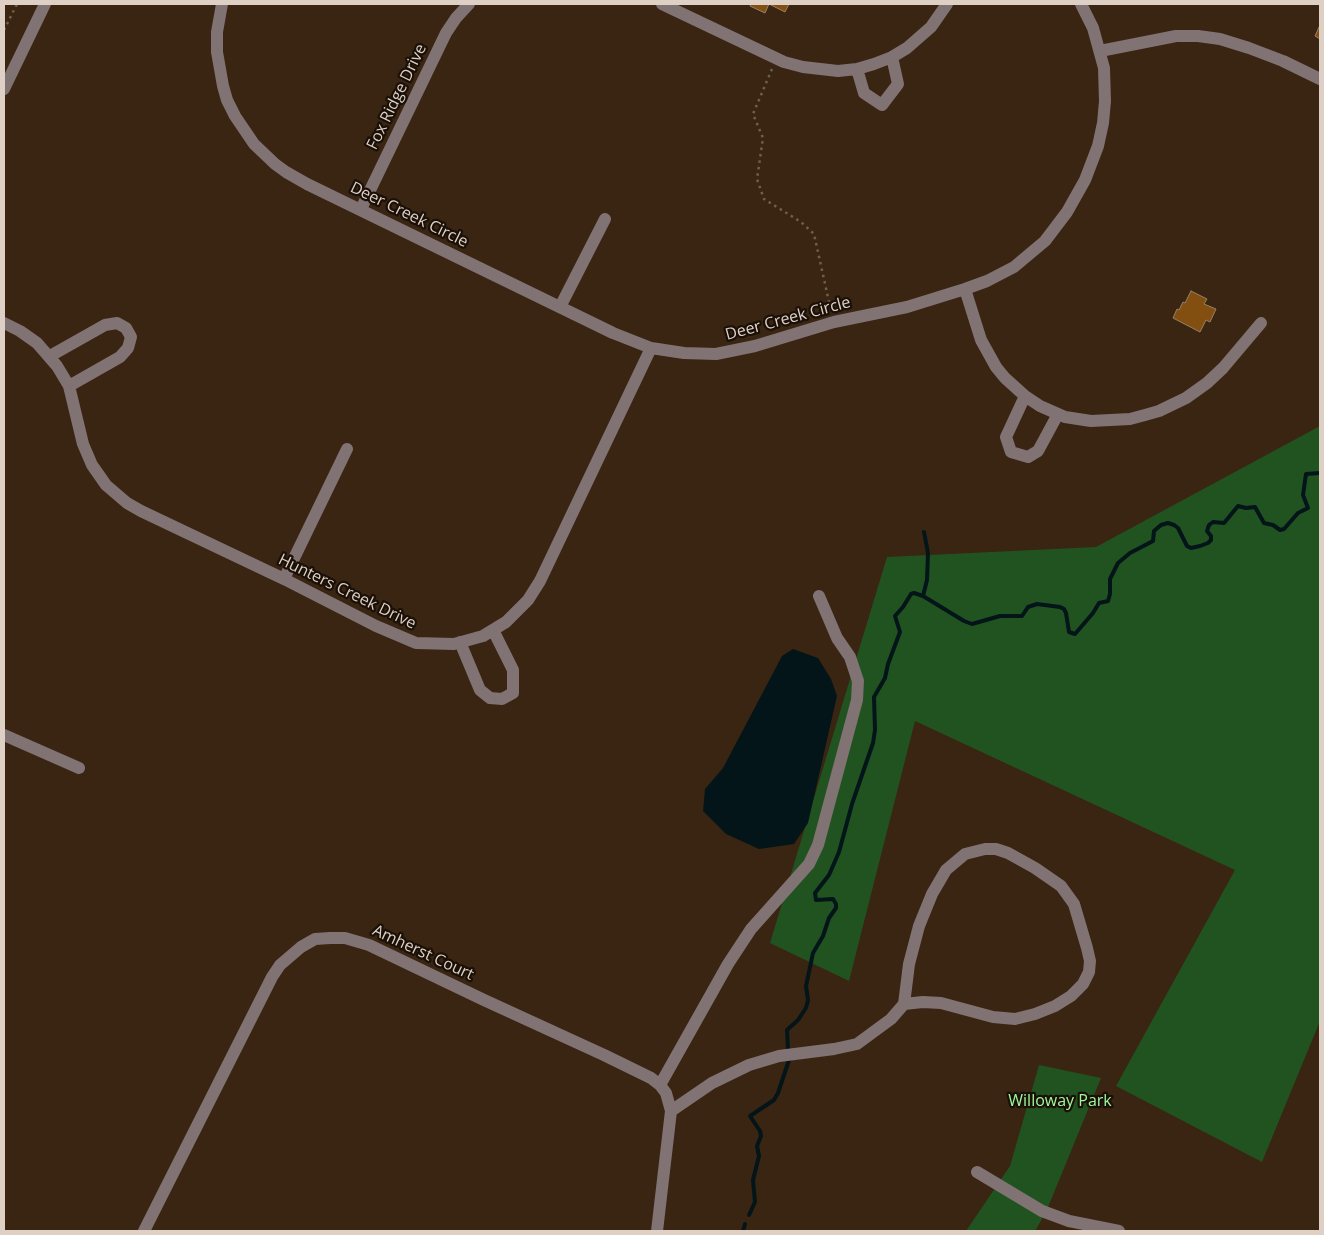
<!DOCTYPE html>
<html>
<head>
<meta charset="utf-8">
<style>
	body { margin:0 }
	#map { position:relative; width:1324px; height:1235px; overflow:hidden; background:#392512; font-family:"Open Sans",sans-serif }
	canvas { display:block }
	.frame { position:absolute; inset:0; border:5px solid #ded0c5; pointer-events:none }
</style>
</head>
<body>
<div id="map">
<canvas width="1324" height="1235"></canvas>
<div class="frame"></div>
</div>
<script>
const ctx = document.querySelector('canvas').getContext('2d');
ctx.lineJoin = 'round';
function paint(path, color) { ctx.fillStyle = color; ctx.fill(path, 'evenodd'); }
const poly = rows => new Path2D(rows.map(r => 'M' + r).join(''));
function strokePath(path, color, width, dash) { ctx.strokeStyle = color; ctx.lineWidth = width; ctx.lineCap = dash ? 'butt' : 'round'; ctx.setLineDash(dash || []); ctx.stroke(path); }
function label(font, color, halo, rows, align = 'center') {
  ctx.font = font + ' "Open Sans",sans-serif'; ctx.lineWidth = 4.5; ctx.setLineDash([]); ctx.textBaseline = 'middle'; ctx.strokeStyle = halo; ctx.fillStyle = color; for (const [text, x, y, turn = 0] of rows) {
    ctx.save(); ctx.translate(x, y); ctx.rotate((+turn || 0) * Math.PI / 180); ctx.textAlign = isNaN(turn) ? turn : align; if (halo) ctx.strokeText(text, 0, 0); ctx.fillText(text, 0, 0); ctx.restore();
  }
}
const green = poly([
	[1320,426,1320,1021,1262,1162,1116,1086,1235,870,915,721,849,981,770,943,887,557,1096,547],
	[1039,1065,1101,1078,1046,1212,1035,1231,966,1231,1010,1166]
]);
const water = poly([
	[793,649,818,658,831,679,837,696,808,823,794,844,759,849,726,834,703,811,705,789,723,768,782,656]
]);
const stream = poly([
	[923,596,927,580,928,553,924,532],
	[788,1050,787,1030,798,1020,806,1008,808,1000,806,986,813,953,823,936,829,918,836,908,836,904,833,899,816,900,815,893,829,875,839,852,852,804,873,743,875,730,874,697,885,678,888,664,900,632,895,616,903,607,911,594,914,593,923,596,964,621,972,624,1000,616,1022,616,1028,607,1037,604,1060,607,1064,609,1066,613,1069,632,1075,634,1093,613,1099,603,1108,601,1110,594,1110,579,1118,563,1130,553,1153,541,1154,531,1161,525,1168,523,1174,525,1178,528,1187,546,1191,548,1200,546,1208,543,1211,540,1211,536,1207,531,1209,525,1213,522,1224,523,1238,506,1246,508,1255,507,1264,523,1273,525,1280,530,1284,529,1298,513,1308,508,1303,495,1306,474,1320,473],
	[749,1215,755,1202,753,1180,759,1156,757,1146,761,1136,760,1131,750,1116,774,1100,778,1093,789,1060],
	[743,1231,745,1224]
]);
const building = poly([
	[751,4,789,4,785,12,769,4,765,13,750,6,751,4],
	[1320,25,1320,39,1315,36,1320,25],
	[1191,291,1207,299,1204,304,1216,309,1210,322,1206,320,1200,332,1173,318,1177,309,1179,310,1183,302,1185,303,1191,291]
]);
const path = poly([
	[4,30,17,4],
	[772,69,753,114,763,138,757,179,764,199,801,222,814,234,831,311]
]);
const minor = poly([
	[222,4,217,32,217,52,223,86,227,100,235,116,254,144,275,164,286,172,307,184,613,333,651,348,684,353,716,354,755,346,834,322,907,307,965,289,987,281,1014,267,1045,241,1067,212,1085,180,1098,146,1103,123,1105,101,1104,68,1093,28,1081,4],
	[662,4,784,62,803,67,838,71,857,69,874,64,892,57,907,48,931,27,947,4],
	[1100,51,1176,36,1198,36,1220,39,1249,48,1283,61,1320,79],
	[857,69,864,93,882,105,898,84,892,57],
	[4,89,45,4],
	[361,209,446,33,456,18,469,4],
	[965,289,981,340,996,367,1005,378,1025,396,1040,406,1065,417,1091,421,1130,419,1145,415,1159,411,1186,398,1207,383,1223,368,1261,323],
	[560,307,605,219],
	[4,323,20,331,37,343,57,366,69,386,83,444,92,465,106,485,127,503,141,511,284,579,376,626,416,643,454,644,483,636,506,622,528,600,540,581,651,348],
	[50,356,105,325,117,323,126,328,131,337,128,348,120,357,69,386],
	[1025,396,1006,437,1011,452,1028,457,1038,451,1058,414],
	[284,579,347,449],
	[460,642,480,690,490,698,502,699,513,693,513,670,493,630],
	[4,735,79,768],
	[985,849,996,849,1008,853,1035,868,1061,886,1074,904,1087,948,1090,961,1089,972,1083,984,1071,996,1055,1006,1035,1014,1015,1019,993,1017,941,1003,923,1002,904,1004,909,964,919,926,932,894,946,870,965,854,985,849],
	[660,1085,728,964,751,929,809,864,818,845,857,700,858,681,850,657,837,638,819,596],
	[671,1111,712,1083,749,1065,779,1056,834,1049,857,1044,891,1019,904,1004],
	[977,1172,1042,1211,1069,1221,1119,1231],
	[144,1231,272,977,280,965,301,947,315,939,330,938,345,938,369,945,484,1000,604,1055,651,1078,660,1085,666,1093,671,1111,657,1231]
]);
const streetNames = [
	["Fox Ridge Drive",397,97,-64],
	["Deer Creek Circle",409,215,26],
	["Deer Creek Circle",788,319,-15],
	["Hunters Creek Drive",347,592,26],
	["Amherst Court",423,953,25]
];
const parkNames = [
	["Willoway Park",1060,1101]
];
paint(green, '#215321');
paint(water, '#041519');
strokePath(stream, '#041519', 4);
paint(building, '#834f11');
strokePath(building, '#98806a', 1);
strokePath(path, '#705e4e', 2.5, [2.5, 4]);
strokePath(minor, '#817273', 12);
label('16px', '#ded0c5', '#1a1008', streetNames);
label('16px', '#9efa9b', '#1a1008', parkNames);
</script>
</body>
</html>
